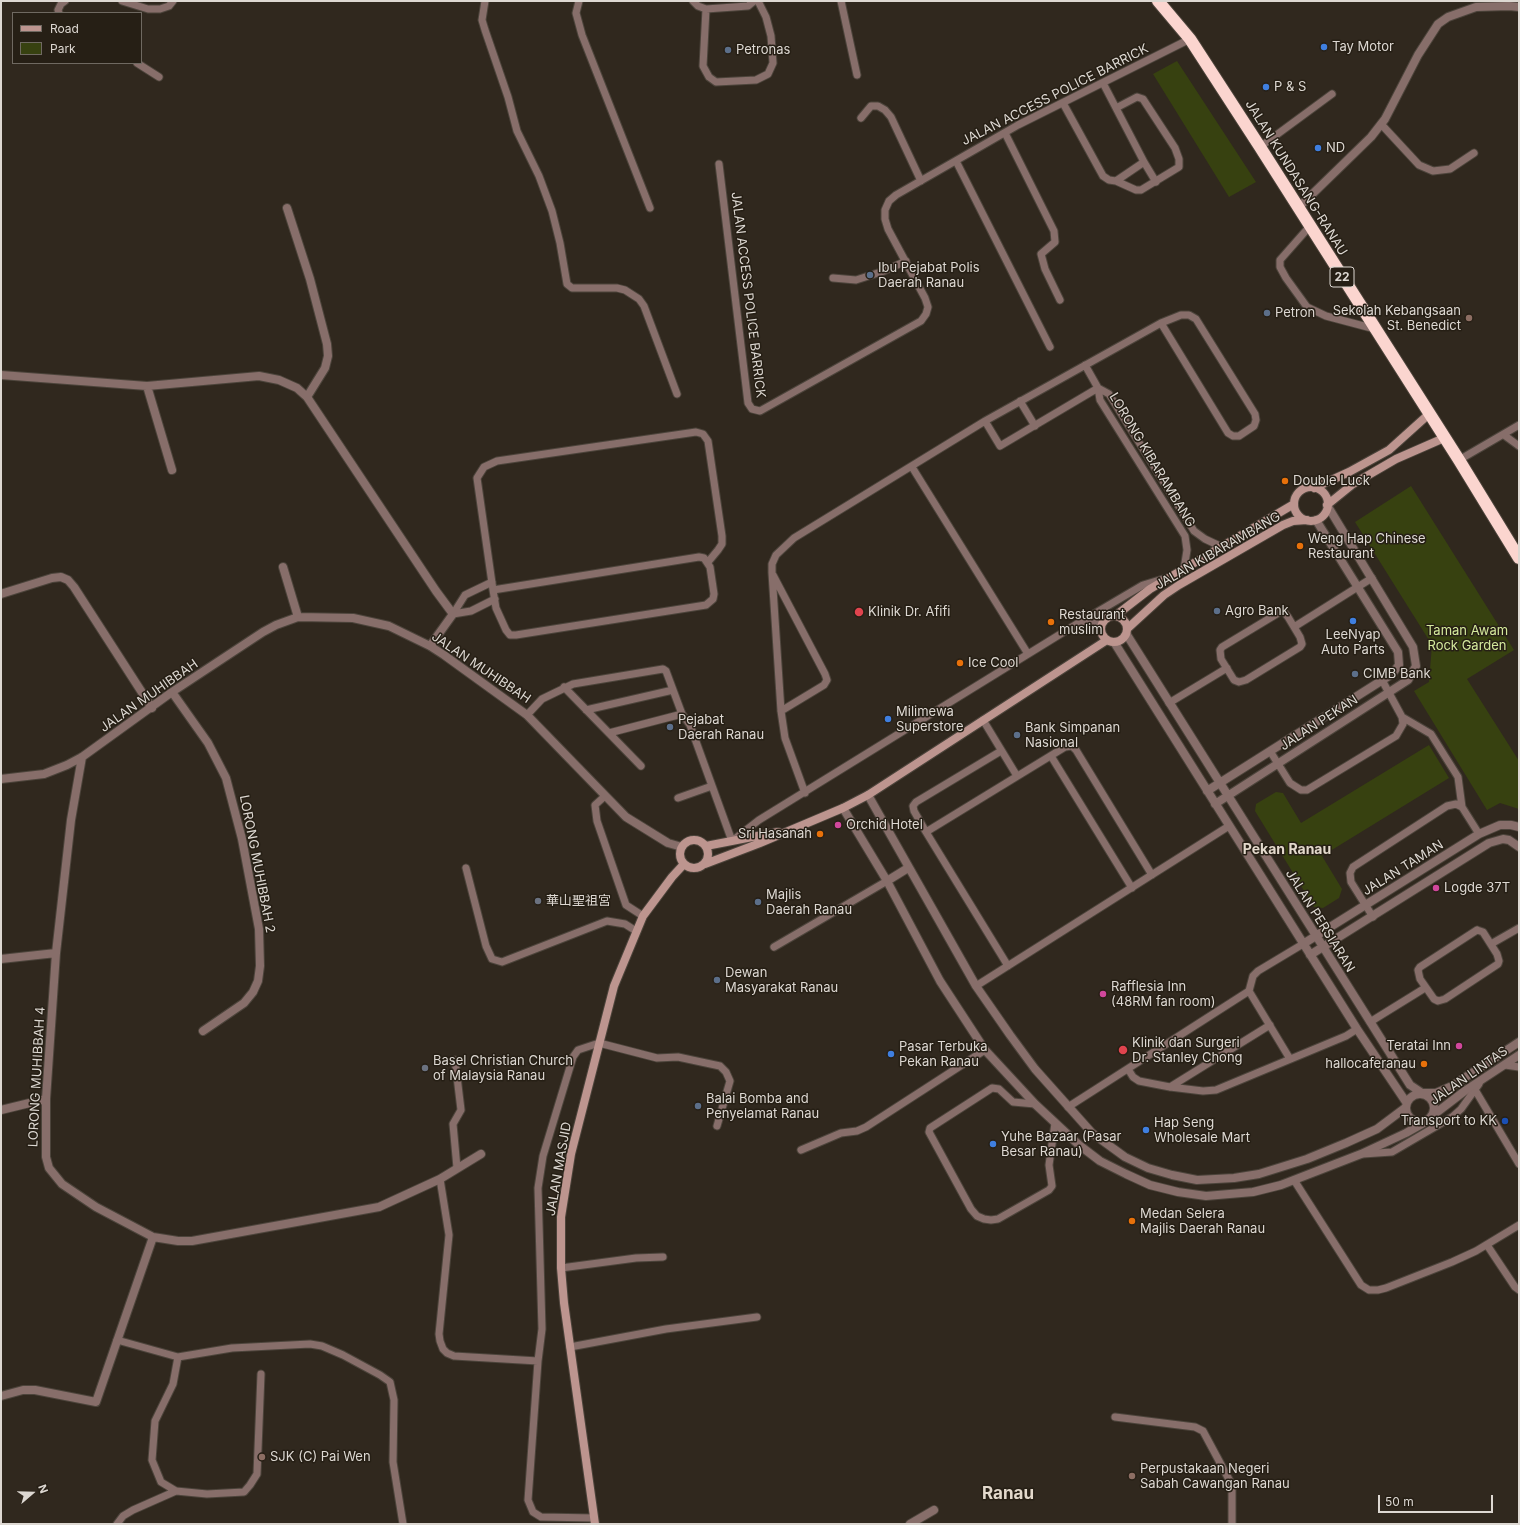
<!DOCTYPE html>
<html>
<head>
<meta charset="utf-8">
<style>
	body { margin:0 }
	#map { position:relative; width:1520px; height:1525px; overflow:hidden; background:#30281e; font-family:Inter,sans-serif }
	canvas { display:block }
	.frame { position:absolute; inset:0; border:2px solid #ddd8d2; pointer-events:none }
	.legend { position:absolute; left:12px; top:12px; width:130px; height:52px; box-sizing:border-box; background:#261f15; border:1px solid #6f6961; margin:0; padding:5px 7px; list-style:none; font-size:12px; color:#ddd8d2 }
	.legend li { display:flex; align-items:center; gap:8px; height:20px }
	.legend b { width:20px; border:1px solid #6f6961 }
	.north { position:absolute; left:12px; top:1473px; width:40px; height:40px; -webkit-text-stroke:3px #261f15; paint-order:stroke; rotate:70deg; font-size:11px; font-weight:700; line-height:16px; text-align:center; color:#ddd8d2 }
	.north::after { content:''; display:block; margin:auto; width:14px; height:18px; background:#ddd8d2; clip-path:polygon(50% 0,100% 100%,50% 72%,0 100%) }
	.scale { position:absolute; left:1378px; top:1495px; width:115px; height:18px; box-sizing:border-box; border:2px solid #ddd8d2; border-top:0; padding-left:5px; font-size:12px; line-height:14px; white-space:nowrap; color:#ddd8d2; -webkit-text-stroke:3px #261f15; paint-order:stroke }
</style>
</head>
<body>
<div id="map">
<canvas width="1520" height="1525"></canvas>
<div class="frame"></div>
<ul class="legend">
<li><b style="height:5px;background:#bd958f"></b>Road</li>
<li><b style="height:11px;background:#374110"></b>Park</li>
</ul>
<div class="north">N</div>
<div class="scale">50 m</div>
</div>
<script>
const ctx = document.querySelector('canvas').getContext('2d');
ctx.lineJoin = 'round';
function paint(path, color) { ctx.fillStyle = color; ctx.fill(path, 'evenodd'); }
const poly = rows => new Path2D(rows.map(r => 'M' + r).join(''));
function strokePath(path, color, width, dash) { ctx.strokeStyle = color; ctx.lineWidth = width; ctx.lineCap = dash ? 'butt' : 'round'; ctx.setLineDash(dash || []); ctx.stroke(path); }
function label(font, color, halo, rows, align = 'center') {
  ctx.font = font + ' Inter,"Noto Sans SC",sans-serif'; ctx.lineWidth = 3; ctx.setLineDash([]); ctx.textBaseline = 'middle'; ctx.strokeStyle = halo; ctx.fillStyle = color; for (const [text, x, y, turn = 0] of rows) {
    ctx.save(); ctx.translate(x, y); ctx.rotate((+turn || 0) * Math.PI / 180); ctx.textAlign = isNaN(turn) ? turn : align; if (halo) ctx.strokeText(text, 0, 0); ctx.fillText(text, 0, 0); ctx.restore();
  }
}
const green = poly([
	[1177,61,1256,182,1229,197,1153,74],
	[1411,486,1514,650,1467,679,1519,761,1519,809,1500,803,1487,810,1414,691,1429,682,1432,645,1355,522],
	[1429,745,1449,778,1322,856,1342,889,1339,898,1323,908,1314,907,1255,811,1256,804,1276,792,1283,793,1301,823]
]);
const lane = poly([
	[122,1,148,9,160,9,169,6,173,1],
	[485,1,482,20,485,30,508,97,517,131,539,176,552,211,560,243,567,284,572,288,617,288,625,290,639,299,644,306,677,394],
	[579,1,576,13,582,35,650,208],
	[693,1,698,6,706,9,748,6,754,1],
	[841,1,857,75],
	[706,9,703,66,709,77,716,82,756,80,768,74,773,63,771,36,766,17,758,1],
	[59,13,58,10,61,4,65,1],
	[137,63,159,77],
	[1063,103,1103,176,1109,180,1116,181,1144,162,1103,83],
	[861,118,871,106,878,106,885,110,891,117,921,181],
	[1381,124,1419,165,1433,171,1450,169,1474,153],
	[1005,133,1054,231,1055,242,1041,254,1045,269,1060,300],
	[1260,147,1332,94],
	[956,161,1050,347],
	[1144,162,1156,182],
	[719,164,748,403,752,409,760,411,921,321,926,314,928,307,925,298,888,229,885,219,885,210,889,201,896,195,1018,125,1190,39],
	[1116,181,1136,190,1141,190,1179,167,1179,159,1175,148,1143,99,1137,97,1116,108],
	[1310,226,1280,260,1280,267,1286,278,1307,307,1326,316,1375,329],
	[833,278,856,280,884,271,906,261],
	[1181,315,1189,315,1196,319,1255,414,1256,420,1254,426,1239,436,1233,436,1228,433,1161,323,1181,315],
	[1085,365,1098,388,1100,400,1185,536,1187,550,1184,569],
	[1098,388,1109,394,1194,531,1205,539,1222,547],
	[1020,401,1035,426],
	[985,421,1000,446,1098,388],
	[1504,435,1519,446],
	[1459,460,1519,425],
	[912,467,1028,654],
	[699,557,704,558,710,567,714,594,713,599,706,605,516,635,510,635,506,630,496,608,493,590,699,557],
	[773,575,825,674,827,680,824,685,781,711],
	[493,590,477,478,484,467,497,461,696,432,703,434,708,441,722,536,722,544,718,550,708,562],
	[1280,612,1284,612,1288,617,1300,637,1302,644,1300,647,1246,680,1239,682,1234,680,1221,659,1220,650,1222,647,1280,612],
	[453,614,465,595,492,582],
	[453,614,471,611,495,599],
	[1082,621,1143,585,1163,579],
	[1294,627,1372,578],
	[564,687,641,766],
	[1169,703,1227,668],
	[586,710,673,690],
	[527,715,542,699,573,684,663,669,666,671,682,714,690,725,732,841,759,820,1080,622,1104,621],
	[1402,717,1431,734,1458,777,1462,807],
	[983,720,1017,776],
	[609,733,682,714],
	[1270,751,1290,783,1301,790,1307,790,1396,736,1403,724,1402,717,1382,680],
	[1051,756,1132,888],
	[805,793,785,738,781,711,772,573,772,564,776,555,794,538,985,421,1161,323],
	[605,796,595,805,597,821,626,905,643,916],
	[678,798,712,786],
	[926,832,914,811,913,806,916,802,1001,751],
	[466,868,486,946,492,959,502,962,607,921,625,924,636,931],
	[1373,917,1351,882,1350,873,1353,867,1447,806,1456,804,1462,807,1479,834],
	[1477,930,1483,932,1497,954,1499,961,1498,964,1445,999,1438,1001,1434,999,1420,979,1418,970,1420,967,1477,930],
	[1491,944,1519,928],
	[774,947,887,881],
	[1008,966,926,832,1065,747,1072,746,1076,750,1152,875],
	[976,986,1229,826],
	[1249,991,1290,1059],
	[1370,1022,1425,988],
	[455,1060,461,1110,453,1124,457,1168],
	[1505,1065,1519,1067],
	[1128,1069,1133,1077,1139,1081,1170,1087,1203,1091,1216,1090,1346,1036,1357,1029],
	[1170,1087,1270,1025],
	[1474,1088,1519,1164],
	[1035,1104,1013,1102,999,1089,992,1088,930,1128,929,1132,971,1209,977,1216,984,1219,991,1220,998,1219,1049,1190,1052,1186,1049,1165,1055,1123],
	[1068,1107,1249,991,1253,976,1258,971,1303,944],
	[801,1150,841,1133,857,1131,866,1127,985,1050],
	[1363,1154,1392,1152,1452,1117,1461,1109,1479,1084],
	[440,1179,449,1235,439,1334,440,1341,443,1349,447,1353,454,1356,538,1361],
	[1294,1180,1361,1285,1369,1290,1378,1290,1386,1288,1452,1262,1476,1251,1519,1225],
	[1487,1245,1515,1287,1519,1290],
	[561,1268,636,1258,663,1257],
	[117,1340,178,1357,232,1348,310,1344,322,1346,343,1355,380,1375,390,1382,394,1400,393,1462,403,1524],
	[570,1347,666,1329,757,1317],
	[178,1357,173,1384,155,1421,152,1460,161,1482,176,1491,207,1494,244,1492,250,1485,257,1474,261,1374],
	[1115,1417,1195,1427,1203,1431,1232,1485,1232,1524],
	[594,1518,541,1517,533,1512,528,1500,538,1361,542,1329,538,1188,543,1156,573,1057,578,1050,599,1043,657,1058,678,1057,720,1066,726,1072,730,1081,717,1126],
	[117,1524,123,1516,133,1510,176,1491]
]);
const street = poly([
	[287,208,310,279,327,344,328,356,325,368,307,397],
	[1298,208,1371,137,1385,119,1418,55,1438,24,1448,17,1476,7,1509,6,1519,7],
	[1,375,147,386,259,376,279,380,297,388,307,397,436,591,453,614,430,646],
	[147,386,172,470],
	[283,567,298,617],
	[1,594,52,578,61,577,68,580,74,587,152,708],
	[1127,635,1410,1085,1422,1093,1436,1093,1452,1086,1519,1042],
	[1114,642,1357,1029,1406,1102],
	[172,692,208,743,226,778,242,839,259,929,260,966,258,981,253,992,244,1003,203,1031],
	[82,757,71,820,56,953,46,1099,46,1157,49,1168,62,1184,96,1207,153,1237,178,1241,192,1241,379,1207,440,1179,481,1154],
	[1,779,44,774,67,765,82,757,172,692,263,632,276,625,298,617,353,618,389,626,430,646,444,655,527,715,626,817,668,843,682,847],
	[1207,791,1392,674,1399,665,1398,652,1316,520],
	[868,795,976,986,1010,1035,1035,1069,1092,1133,1125,1157,1148,1168,1172,1175,1197,1180,1234,1178,1259,1174,1307,1159,1346,1143,1377,1129,1405,1108],
	[1215,804,1408,680,1416,666,1413,647,1327,505],
	[843,808,887,881,940,981,985,1050,1035,1104,1079,1145,1100,1161,1126,1174,1150,1185,1178,1192,1206,1196,1253,1192,1281,1185,1361,1154,1406,1133,1429,1120],
	[887,881,908,868],
	[1303,944,1479,834,1500,825,1511,825,1519,827],
	[1310,955,1489,843,1503,839,1509,840,1519,847],
	[1,959,56,953],
	'1406 1108a14 14 0 1 1 28 0a14 14 0 1 1-28 0Z',
	[1,1110,46,1099],
	[1432,1116,1466,1090,1519,1055],
	[1,1396,23,1390,35,1390,96,1402,153,1237],
	[910,1524,934,1510]
]);
const secondary = poly([
	'1294 504a17 17 0 1 1 34 0a17 17 0 1 1-34 0Z',
	[1314,488,1349,472,1389,450,1429,414],
	[1327,505,1353,484,1396,459,1444,438],
	'1101 629a13 13 0 1 1 26 0a13 13 0 1 1-26 0Z',
	[1115,616,1150,589,1294,504],
	[1128,628,1164,595,1179,585,1283,525,1293,521,1307,520],
	'680 854a14 14 0 1 1 28 0a14 14 0 1 1-28 0Z',
	[706,846,778,832],
	[705,864,760,843,843,808,868,795,1107,640],
	[595,1524,564,1303,561,1268,561,1217,571,1154,614,986,643,916,672,877,684,864]
]);
const highway = poly([
	[1158,1,1190,39,1260,147,1459,460,1519,558]
]);
const markers = [
	[1324,47,4,"#3f7fe0"],
	[728,50,4,"#5c6f8a"],
	[1266,87,4,"#3f7fe0"],
	[1318,148,4,"#3f7fe0"],
	[870,275,4,"#5c6f8a"],
	[1267,313,4,"#5c6f8a"],
	[1469,318,4,"#8d6e63"],
	[1285,481,4,"#e8710a"],
	[1300,546,4,"#e8710a"],
	[1217,611,4,"#5c6f8a"],
	[859,612,5,"#e0444e"],
	[1353,621,4,"#3f7fe0"],
	[1051,622,4,"#e8710a"],
	[960,663,4,"#e8710a"],
	[1355,674,4,"#5c6f8a"],
	[888,719,4,"#3f7fe0"],
	[670,727,4,"#5c6f8a"],
	[1017,735,4,"#5c6f8a"],
	[838,825,4,"#d1479c"],
	[820,834,4,"#e8710a"],
	[1436,888,4,"#d1479c"],
	[538,901,4,"#6b7280"],
	[758,902,4,"#5c6f8a"],
	[717,980,4,"#5c6f8a"],
	[1103,994,4,"#d1479c"],
	[1459,1046,4,"#d1479c"],
	[1123,1050,5,"#e0444e"],
	[891,1054,4,"#3f7fe0"],
	[1424,1064,4,"#e8710a"],
	[425,1068,4,"#6b7280"],
	[698,1106,4,"#5c6f8a"],
	[1505,1121,4,"#1a4fb4"],
	[1146,1130,4,"#3f7fe0"],
	[993,1144,4,"#3f7fe0"],
	[1132,1221,4,"#e8710a"],
	[262,1457,4,"#8d6e63"],
	[1132,1476,4,"#8d6e63"]
];
const shields = [
	[1342,277,24]
];
const shieldNames = [
	["22",1342,277]
];
const poiNames = [
	["Tay Motor",1332,47],
	["Petronas",736,50],
	["P & S",1274,87],
	["ND",1326,148],
	["Ibu Pejabat Polis",878,268],
	["Daerah Ranau",878,283],
	["Sekolah Kebangsaan",1461,311,"right"],
	["St. Benedict",1461,326,"right"],
	["Petron",1275,313],
	["Double Luck",1293,481],
	["Weng Hap Chinese",1308,539],
	["Restaurant",1308,554],
	["Agro Bank",1225,611],
	["Klinik Dr. Afifi",868,612],
	["Restaurant",1059,615],
	["muslim",1059,630],
	["LeeNyap",1353,635,"center"],
	["Auto Parts",1353,650,"center"],
	["Ice Cool",968,663],
	["CIMB Bank",1363,674],
	["Milimewa",896,712],
	["Superstore",896,727],
	["Pejabat",678,720],
	["Daerah Ranau",678,735],
	["Bank Simpanan",1025,728],
	["Nasional",1025,743],
	["Orchid Hotel",846,825],
	["Sri Hasanah",812,834,"right"],
	["Logde 37T",1444,888],
	["Majlis",766,895],
	["Daerah Ranau",766,910],
	["華山聖祖宮",546,901],
	["Dewan",725,973],
	["Masyarakat Ranau",725,988],
	["Rafflesia Inn",1111,987],
	["(48RM fan room)",1111,1002],
	["Klinik dan Surgeri",1132,1043],
	["Dr. Stanley Chong",1132,1058],
	["Teratai Inn",1451,1046,"right"],
	["Pasar Terbuka",899,1047],
	["Pekan Ranau",899,1062],
	["Basel Christian Church",433,1061],
	["of Malaysia Ranau",433,1076],
	["hallocaferanau",1416,1064,"right"],
	["Balai Bomba and",706,1099],
	["Penyelamat Ranau",706,1114],
	["Transport to KK",1497,1121,"right"],
	["Hap Seng",1154,1123],
	["Wholesale Mart",1154,1138],
	["Yuhe Bazaar (Pasar",1001,1137],
	["Besar Ranau)",1001,1152],
	["Medan Selera",1140,1214],
	["Majlis Daerah Ranau",1140,1229],
	["SJK (C) Pai Wen",270,1457],
	["Perpustakaan Negeri",1140,1469],
	["Sabah Cawangan Ranau",1140,1484]
];
const streetNames = [
	["JALAN ACCESS POLICE BARRICK",1055,95,-27],
	["JALAN KUNDASANG-RANAU",1296,178,58],
	["JALAN ACCESS POLICE BARRICK",748,295,83],
	["LORONG KIBARAMBANG",1152,460,59],
	["JALAN KIBARAMBANG",1218,551,-30],
	["JALAN MUHIBBAH",481,668,34],
	["JALAN MUHIBBAH",149,696,-35],
	["JALAN PEKAN",1319,723,-33],
	["LORONG MUHIBBAH 2",257,864,79],
	["JALAN TAMAN",1403,868,-32],
	["JALAN PERSIARAN",1320,921,58],
	["JALAN LINTAS",1469,1076,-35],
	["LORONG MUHIBBAH 4",37,1077,-87],
	["JALAN MASJID",559,1169,-80]
];
const parkNames = [
	["Taman Awam",1467,631],
	["Rock Garden",1467,646]
];
const neighbourhoodNames = [
	["Pekan Ranau",1287,850]
];
const districtNames = [
	["Ranau",1008,1494]
];
paint(green, '#374110');
strokePath(lane, '#4c443b', 9);
strokePath(street, '#4c443b', 10);
strokePath(secondary, '#4c443b', 10);
strokePath(highway, '#4c443b', 14);
strokePath(lane, '#876e6a', 7);
strokePath(street, '#876e6a', 8);
strokePath(secondary, '#bd958f', 8);
strokePath(highway, '#fbd5cf', 12);
for (const [x, y, r, color] of markers) { const dot = new Path2D(); dot.arc(x, y, r, 0, 2 * Math.PI); ctx.fillStyle = color; ctx.fill(dot); strokePath(dot, '#261f15', 1.5); }
for (const [x, y, w] of shields) { const box = new Path2D(); box.roundRect(x - w / 2, y - 10, w, 20, 3); ctx.fillStyle = '#261f15'; ctx.fill(box); strokePath(box, '#ddd8d2', 1); }
label('bold 12px', '#ddd8d2', null, shieldNames);
label('13px', '#ddd8d2', '#261f15', poiNames, 'left');
label('13px', '#ddd8d2', '#261f15', streetNames);
label('13px', '#d4e99c', '#261f15', parkNames);
label('bold 14px', '#e3d9cc', '#261f15', neighbourhoodNames);
label('bold 17px', '#e3d9cc', '#261f15', districtNames);
</script>
</body>
</html>
